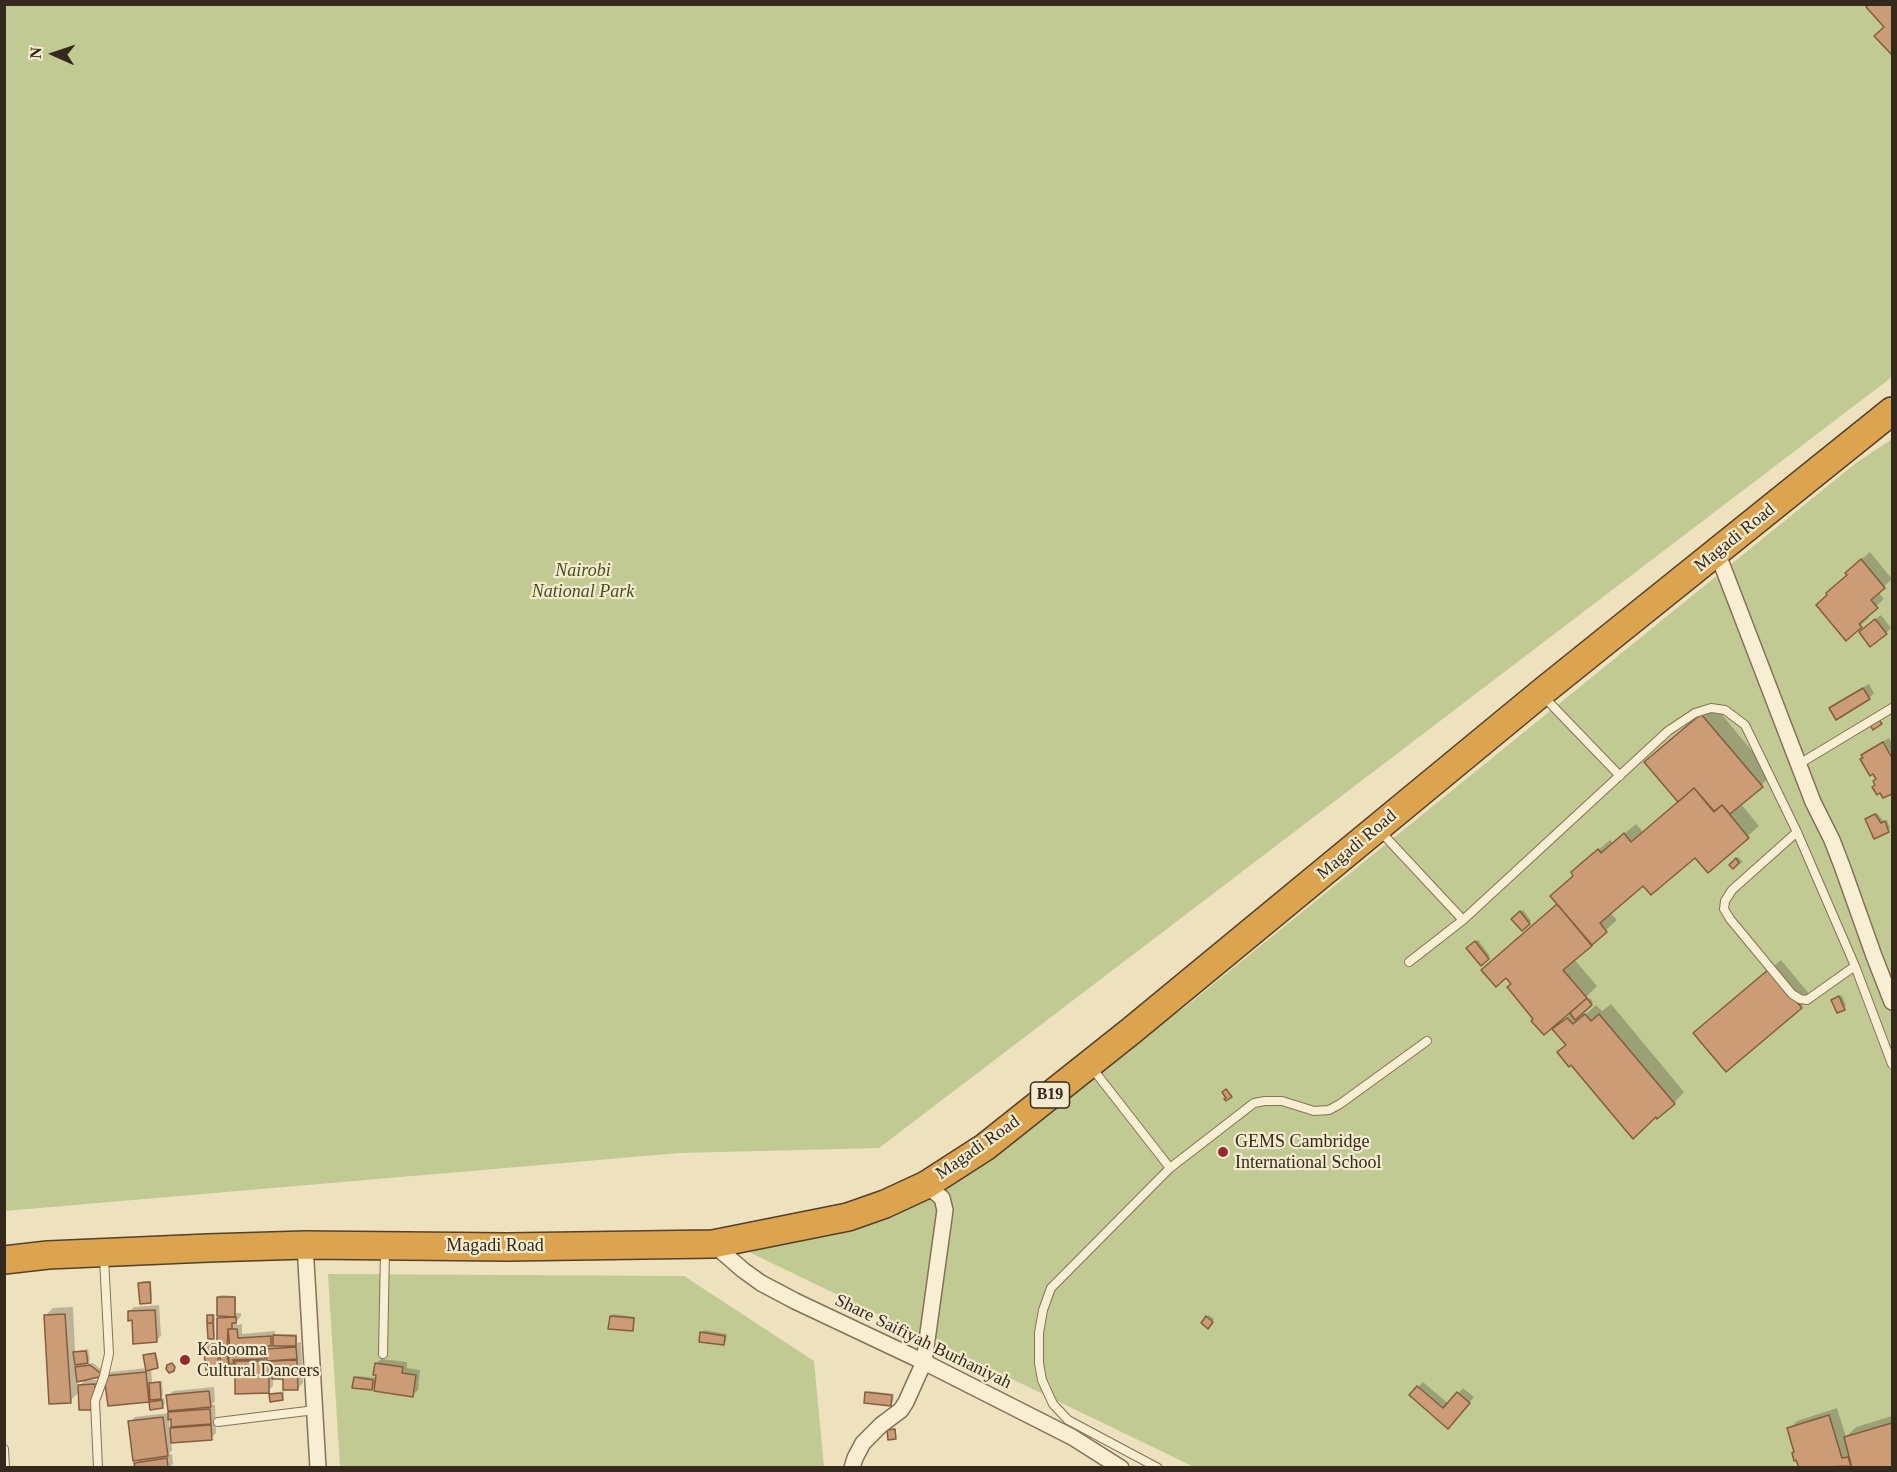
<!DOCTYPE html>
<html>
<head>
<meta charset="utf-8">
<style>
	body { margin:0 }
	#map { position:relative; width:1897px; height:1472px; overflow:hidden; background:#ede1be; font-family:"Times New Roman",serif }
	canvas { display:block }
	.frame { position:absolute; inset:0; border:6px solid #34291c; pointer-events:none }
	.north { position:absolute; left:24px; top:24px; width:60px; height:60px; -webkit-text-stroke:4px #f4ebce; paint-order:stroke; rotate:273deg; font-size:16px; font-weight:700; line-height:24px; text-align:center; color:#34291c }
	.north::after { content:''; display:block; margin:auto; width:21px; height:27px; background:#34291c; clip-path:polygon(50% 0,100% 100%,50% 72%,0 100%) }
</style>
</head>
<body>
<div id="map">
<canvas width="1897" height="1472"></canvas>
<div class="frame"></div>
<div class="north">N</div>
</div>
<script>
const ctx = document.querySelector('canvas').getContext('2d');
ctx.lineJoin = 'round';
function paint(path, color) { ctx.fillStyle = color; ctx.fill(path, 'evenodd'); }
const poly = rows => new Path2D(rows.map(r => 'M' + r).join(''));
function strokePath(path, color, width, dash) { ctx.strokeStyle = color; ctx.lineWidth = width; ctx.lineCap = dash ? 'butt' : 'round'; ctx.setLineDash(dash || []); ctx.stroke(path); }
function label(font, color, halo, rows, align = 'center') {
  ctx.font = font + ' "Times New Roman",serif'; ctx.lineWidth = 4.5; ctx.setLineDash([]); ctx.textBaseline = 'middle'; ctx.strokeStyle = halo; ctx.fillStyle = color; for (const [text, x, y, turn = 0] of rows) {
    ctx.save(); ctx.translate(x, y); ctx.rotate((+turn || 0) * Math.PI / 180); ctx.textAlign = isNaN(turn) ? turn : align; if (halo) ctx.strokeText(text, 0, 0); ctx.fillText(text, 0, 0); ctx.restore();
  }
}
const green = poly([
	[5,5,1892,5,1892,377,879,1148,680,1153,5,1211],
	[1892,439,1892,1467,1194,1467,749,1252,893,1217,1185,1007,1856,463],
	[328,1274,684,1276,814,1361,824,1467,340,1467]
]);
const shadow = poly([
	[1871,4,1892,4,1892,53,1885,26],
	[1870,552,1892,579,1878,592,1884,599,1866,615,1869,618,1846,638,1849,575,1855,565],
	[1881,615,1891,628,1886,633,1866,627],
	[1869,684,1874,693,1869,698,1831,708,1836,703],
	[1713,704,1772,775,1741,804,1759,826,1708,871,1695,855,1643,884,1610,912,1617,920,1574,959,1597,986,1582,1001,1583,1003,1590,998,1593,1002,1582,1012,1585,1015,1596,1005,1602,1011,1611,1004,1684,1092,1674,1103,1567,1045,1554,1029,1569,1015,1568,1013,1535,1019,1513,983,1584,862,1610,840,1613,843,1636,824,1643,832,1679,802,1657,751],
	[1889,738,1892,744,1892,792,1886,796,1863,755,1868,750],
	[1877,813,1884,822,1887,820,1890,828,1888,830,1869,818],
	[1738,857,1743,862,1740,864,1738,862,1731,865],
	[1523,910,1531,921,1522,929,1513,919],
	[1478,940,1490,956,1481,963,1468,948],
	[1781,960,1811,996,1801,1007,1706,1023],
	[1842,995,1846,1006,1837,1011,1833,1000],
	[142,1281,151,1281,152,1299,150,1301,140,1283],
	[221,1295,236,1296,236,1313,241,1313,241,1316,237,1321,237,1325,242,1324,242,1334,275,1331,275,1334,297,1334,297,1343,301,1342,303,1383,298,1388,284,1378,273,1378,273,1386,268,1391,237,1393,237,1359,231,1363,232,1367,229,1369,222,1365,218,1369,205,1346,207,1343,219,1343,218,1319,222,1315,218,1298],
	[159,1305,161,1336,156,1341,133,1319,129,1312,134,1307],
	[73,1307,75,1351,88,1349,90,1360,85,1364,93,1363,108,1375,111,1372,147,1368,145,1356,156,1352,159,1365,151,1368,152,1382,162,1381,163,1395,159,1399,164,1398,165,1404,163,1406,152,1408,150,1400,109,1404,106,1375,88,1379,88,1380,99,1380,100,1403,95,1408,80,1391,70,1401,45,1316,53,1308],
	[86,1379,78,1387,77,1381],
	[211,1314,215,1314,215,1336,213,1338,209,1316],
	[613,1314,635,1317,634,1327,632,1330,611,1316],
	[1209,1315,1214,1319,1210,1325,1207,1317],
	[704,1330,727,1334,726,1341,724,1344,701,1333],
	[381,1359,407,1362,407,1368,420,1370,418,1390,413,1395,376,1384,372,1388,355,1378,357,1376,377,1378,376,1364],
	[1423,1382,1449,1404,1463,1388,1474,1397,1453,1422,1418,1387],
	[214,1387,215,1401,211,1405,215,1405,216,1433,211,1438,171,1441,172,1450,168,1455,172,1454,173,1464,169,1468,136,1468,136,1463,141,1458,130,1422,135,1417,168,1413,168,1415,173,1410,168,1396,173,1391],
	[169,1418,172,1418,172,1430,170,1431],
	[284,1391,284,1397,282,1399,270,1395,273,1393],
	[869,1391,894,1394,893,1402,890,1404,867,1393],
	[1837,1408,1846,1437,1856,1427,1892,1416,1892,1468,1800,1468,1789,1429,1797,1421]
]);
const building = poly([
	[1869,4,1892,4,1892,55,1874,36,1884,27,1866,7,1869,4],
	[1861,559,1885,588,1871,600,1878,608,1859,624,1862,627,1846,641,1816,605,1827,595,1826,593,1847,575,1845,573,1861,559],
	[1875,619,1887,634,1870,647,1859,632,1875,619],
	[1863,688,1870,699,1836,720,1829,708,1863,688],
	[1701,714,1763,787,1730,814,1722,805,1714,811,1694,788,1678,802,1644,762,1701,714],
	[1878,718,1882,724,1873,730,1869,723,1878,718],
	[1883,742,1892,758,1892,794,1883,798,1880,793,1877,795,1872,787,1875,785,1873,781,1876,779,1873,774,1870,776,1860,759,1863,758,1861,755,1883,742],
	[1694,788,1714,812,1722,805,1749,838,1708,873,1695,858,1651,895,1643,886,1600,923,1607,932,1592,945,1550,896,1573,876,1571,872,1598,849,1601,853,1624,833,1631,842,1694,788],
	[1875,814,1881,823,1885,821,1889,832,1874,839,1865,819,1875,814],
	[1736,858,1739,863,1733,869,1729,865,1736,858],
	[1557,904,1592,946,1563,970,1587,998,1544,1035,1531,1021,1533,1019,1507,987,1511,984,1506,978,1496,987,1481,970,1557,904],
	[1520,911,1530,924,1522,931,1511,919,1520,911],
	[1475,941,1489,959,1481,966,1466,948,1475,941],
	[1769,969,1802,1008,1726,1072,1693,1033,1769,969],
	[1839,996,1845,1010,1837,1013,1831,1000,1839,996],
	[1587,998,1592,1005,1575,1020,1570,1013,1587,998],
	[1585,1014,1591,1021,1599,1014,1675,1104,1657,1119,1656,1117,1633,1139,1571,1065,1569,1067,1557,1052,1566,1045,1552,1029,1567,1018,1573,1024,1585,1014],
	[1226,1089,1232,1097,1226,1101,1224,1099,1226,1098,1222,1092,1226,1089],
	[150,1282,151,1303,140,1304,138,1283,150,1282],
	[217,1297,235,1297,235,1317,217,1316,217,1297],
	[155,1310,157,1342,133,1344,132,1320,128,1321,128,1311,155,1310],
	[65,1314,71,1403,49,1404,44,1315,65,1314],
	[207,1315,213,1315,213,1323,207,1323,207,1315],
	[610,1316,634,1318,633,1331,608,1329,610,1316],
	[1206,1316,1213,1322,1208,1329,1201,1323,1206,1316],
	[236,1317,236,1323,232,1323,232,1329,228,1329,227,1352,220,1353,220,1344,217,1344,217,1318,236,1317],
	[207,1323,213,1323,214,1339,208,1339,207,1323],
	[228,1329,237,1329,238,1338,271,1336,271,1346,230,1349,228,1329],
	[700,1332,725,1336,724,1345,699,1342,700,1332],
	[273,1335,296,1336,296,1346,273,1346,273,1335],
	[217,1344,219,1371,206,1371,203,1345,217,1344],
	[296,1347,297,1359,267,1361,266,1349,296,1347],
	[264,1348,265,1359,233,1360,234,1364,229,1364,228,1350,264,1348],
	[86,1351,88,1363,75,1365,73,1352,86,1351],
	[155,1353,158,1368,146,1371,143,1355,155,1353],
	[220,1354,227,1354,230,1370,221,1371,220,1354],
	[297,1360,298,1390,283,1390,283,1379,272,1379,271,1361,297,1360],
	[235,1361,269,1361,269,1393,235,1394,235,1361],
	[172,1363,175,1367,174,1371,169,1373,166,1369,167,1365,172,1363],
	[375,1363,403,1367,402,1373,416,1375,413,1397,374,1391,376,1375,373,1375,375,1363],
	[90,1365,104,1376,77,1382,75,1367,90,1365],
	[146,1372,149,1402,108,1406,104,1376,146,1372],
	[354,1377,373,1380,372,1390,352,1388,354,1377],
	[160,1382,161,1399,150,1400,149,1383,160,1382],
	[95,1384,96,1410,79,1410,78,1385,95,1384],
	[1417,1386,1443,1408,1457,1392,1470,1403,1448,1429,1409,1395,1417,1386],
	[209,1391,211,1407,168,1411,166,1395,209,1391],
	[865,1392,892,1395,891,1406,864,1403,865,1392],
	[282,1393,283,1400,270,1402,269,1394,282,1393],
	[162,1400,163,1408,150,1410,149,1402,162,1400],
	[210,1409,211,1424,171,1427,171,1419,168,1420,168,1412,210,1409],
	[1829,1415,1842,1458,1848,1457,1851,1466,1799,1468,1796,1460,1794,1461,1792,1453,1794,1452,1787,1428,1829,1415],
	[163,1417,168,1456,133,1461,128,1421,163,1417],
	[1892,1423,1892,1468,1852,1468,1844,1437,1892,1423],
	[211,1425,212,1440,171,1443,170,1428,211,1425],
	[895,1429,896,1439,888,1440,887,1430,895,1429],
	[167,1458,168,1468,135,1468,134,1463,167,1458]
]);
const lane = poly([
	[1544,697,1620,776],
	[1799,764,1892,708],
	[1380,831,1463,920],
	[1797,832,1732,890,1725,901,1724,909,1730,919,1792,994,1800,999,1807,1000,1855,966],
	[1409,962,1463,920,1668,731,1695,713,1711,708,1725,710,1745,725,1797,832,1855,966,1892,1064],
	[1092,1068,1170,1168,1254,1103,1265,1101,1282,1101,1314,1111,1329,1110,1340,1104,1427,1041],
	[383,1354,385,1250],
	[218,1422,315,1410],
	[4,1449,5,1468],
	[98,1468,95,1401,104,1376,109,1354,104,1258],
	[1158,1468,1068,1420,1053,1404,1042,1380,1039,1363,1039,1333,1043,1310,1051,1288,1170,1168]
]);
const street = poly([
	[1717,552,1813,802,1832,840,1842,866,1874,956,1892,1002],
	[713,1244,743,1270,761,1283,795,1301,924,1362,1072,1437,1121,1468],
	[305,1245,318,1468],
	[852,1468,855,1458,863,1443,881,1425,901,1410,906,1402,924,1362,945,1210,942,1198,926,1185]
]);
const highway = poly([
	[4,1260,48,1255,208,1248,305,1245,507,1247,713,1244,848,1217,885,1204,926,1185,985,1147,1131,1031,1541,693,1892,411]
]);
const markers = [
	[1223,1152,6,"#932c28"],
	[185,1360,6,"#932c28"]
];
const shields = [
	[1050,1095,39]
];
const shieldNames = [
	["B19",1050,1095]
];
const streetNames = [
	["Magadi Road",1735,538,-39],
	["Magadi Road",1357,845,-40],
	["Magadi Road",978,1148,-35],
	["Magadi Road",495,1246],
	["Share Saifiyah Burhaniyah",923,1342,26]
];
const parkNames = [
	["Nairobi",583,571],
	["National Park",583,592]
];
const poiNames = [
	["GEMS Cambridge",1235,1142],
	["International School",1235,1163],
	["Kabooma",197,1350],
	["Cultural Dancers",197,1371]
];
paint(green, '#c2ca93');
paint(shadow, '#0003');
paint(building, '#cb9c75');
strokePath(building, '#845c3e', 1.5);
strokePath(lane, '#857157', 10);
strokePath(street, '#857157', 18);
strokePath(highway, '#523f2c', 30);
strokePath(lane, '#f8eed1', 8);
strokePath(street, '#f8eed1', 15);
strokePath(highway, '#dda44f', 27);
for (const [x, y, r, color] of markers) { const dot = new Path2D(); dot.arc(x, y, r, 0, 2 * Math.PI); ctx.fillStyle = color; ctx.fill(dot); strokePath(dot, '#f4ebce', 2); }
for (const [x, y, w] of shields) { const box = new Path2D(); box.roundRect(x - w / 2, y - 13, w, 26, 4.5); ctx.fillStyle = '#f4ebce'; ctx.fill(box); strokePath(box, '#34291c', 1.5); }
label('bold 16px', '#34291c', null, shieldNames);
label('18px', '#34291c', '#f4ebce', streetNames);
label('italic 18px', '#435123', '#f4ebce', parkNames);
label('18px', '#34291c', '#f4ebce', poiNames, 'left');
</script>
</body>
</html>
